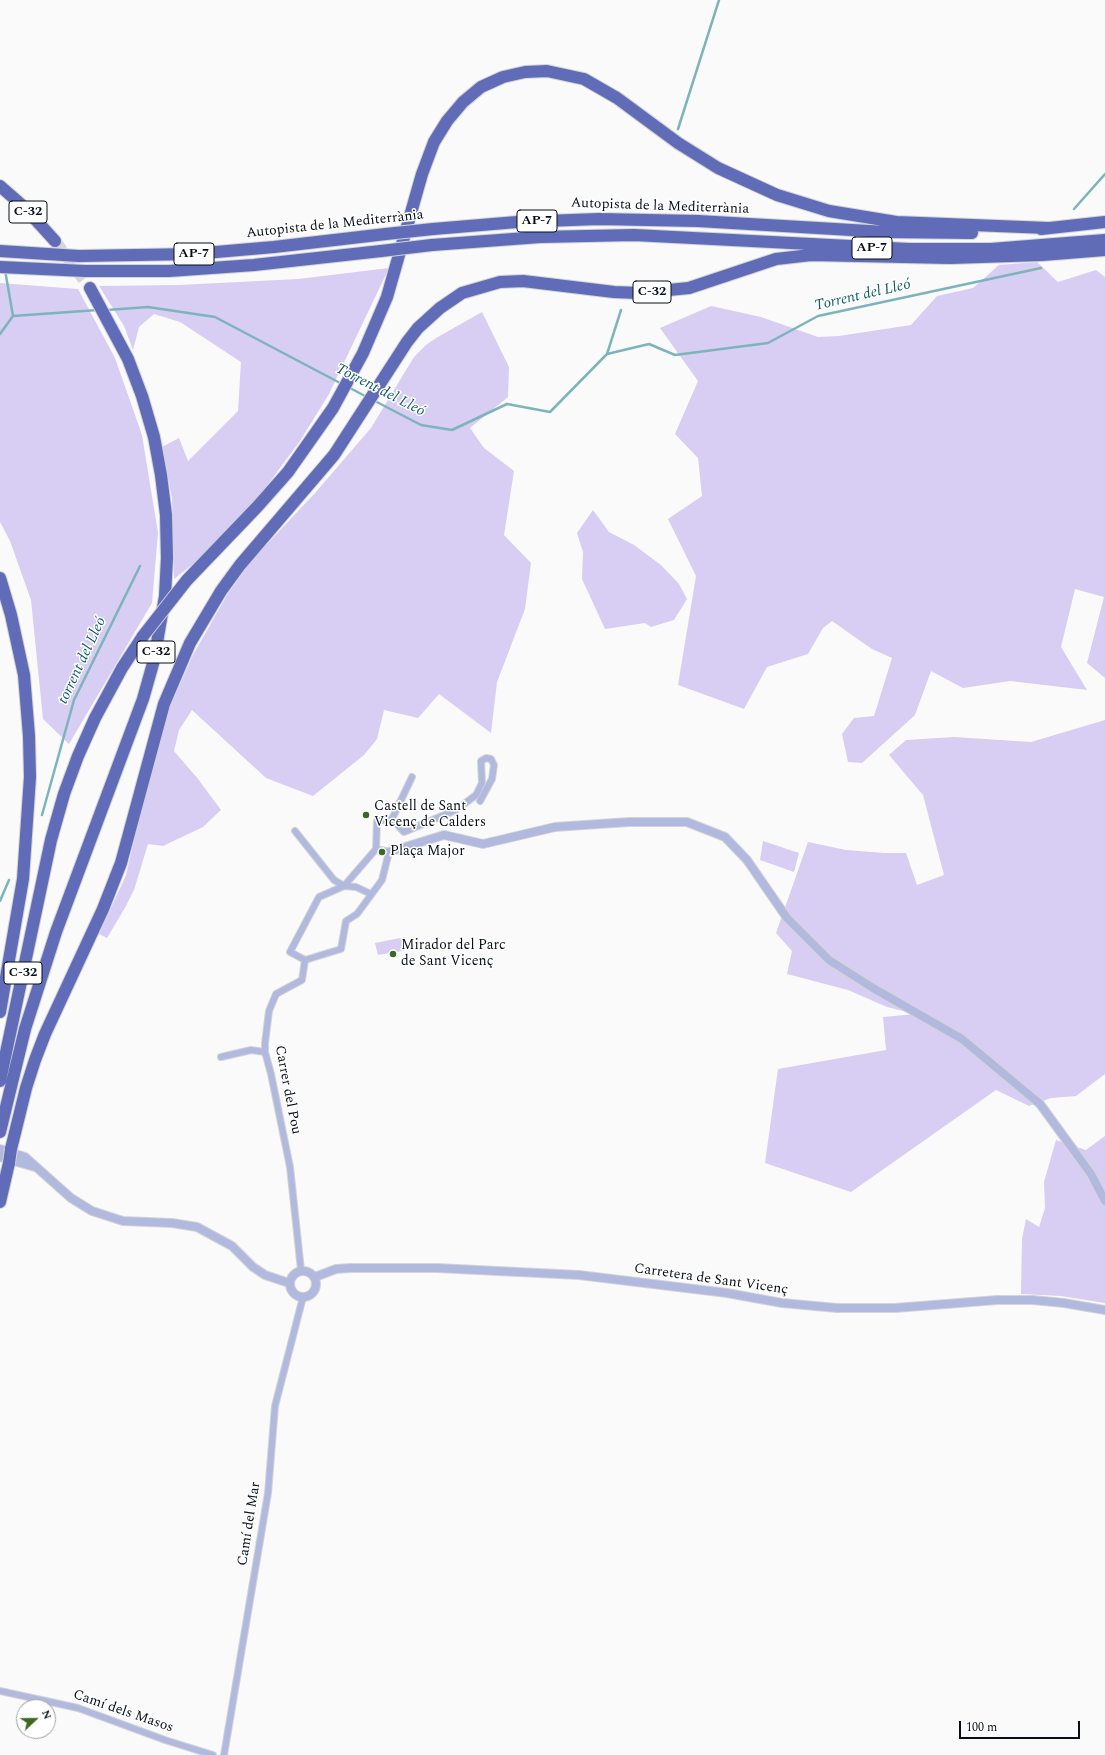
<!DOCTYPE html>
<html>
<head>
<meta charset="utf-8">
<style>
	body { margin:0 }
	#map { position:relative; width:1105px; height:1755px; overflow:hidden; background:#fafafa; font-family:Spectral,serif }
	canvas { display:block }
	.north { position:absolute; left:16px; top:1699px; width:40px; height:40px; box-sizing:border-box; background:#fff; border:1px solid #9c9fa2; border-radius:50%; rotate:68deg; font-size:11px; font-weight:700; line-height:16px; text-align:center; color:#070e16 }
	.north::after { content:''; display:block; margin:auto; width:14px; height:18px; background:#3c6724; clip-path:polygon(50% 0,100% 100%,50% 72%,0 100%) }
	.scale { position:absolute; left:959px; top:1721px; width:121px; height:18px; box-sizing:border-box; border:2px solid #070e16; border-top:0; padding-left:5px; font-size:12px; line-height:14px; white-space:nowrap; color:#070e16; -webkit-text-stroke:3px #fff; paint-order:stroke }
</style>
</head>
<body>
<div id="map">
<canvas width="1105" height="1755"></canvas>
<div class="north">N</div>
<div class="scale">100 m</div>
</div>
<script>
const ctx = document.querySelector('canvas').getContext('2d');
ctx.lineJoin = 'round';
function paint(path, color) { ctx.fillStyle = color; ctx.fill(path, 'evenodd'); }
const poly = rows => new Path2D(rows.map(r => 'M' + r).join(''));
function strokePath(path, color, width, dash) { ctx.strokeStyle = color; ctx.lineWidth = width; ctx.lineCap = dash ? 'butt' : 'round'; ctx.setLineDash(dash || []); ctx.stroke(path); }
function label(font, color, halo, rows, align = 'center') {
  ctx.font = font + ' Spectral,serif'; ctx.lineWidth = 3; ctx.setLineDash([]); ctx.textBaseline = 'middle'; ctx.strokeStyle = halo; ctx.fillStyle = color; for (const [text, x, y, turn = 0] of rows) {
    ctx.save(); ctx.translate(x, y); ctx.rotate((+turn || 0) * Math.PI / 180); ctx.textAlign = isNaN(turn) ? turn : align; if (halo) ctx.strokeText(text, 0, 0); ctx.fillText(text, 0, 0); ctx.restore();
  }
}
const green = poly([
	[1037,262,1058,282,1096,270,1105,277,1105,678,1087,663,1104,597,1075,589,1061,647,1087,690,1010,681,963,688,931,671,915,715,862,763,848,762,842,734,854,718,874,716,892,658,872,649,832,621,823,628,808,654,767,667,744,709,678,685,696,576,668,519,702,496,698,458,675,434,698,381,660,328,711,306,761,317,818,337,839,336,911,325,937,296,973,288,999,265],
	[389,268,329,394,300,441,263,491,198,560,174,579,172,498,162,447,179,438,188,461,238,411,241,362,180,322,154,314,139,327,133,350,124,326,99,286,179,285,298,279],
	[0,283,78,289,115,358,142,435,158,533,152,603,69,744,43,719,31,600,10,541,0,522],
	[482,312,509,367,508,397,470,428,484,448,514,471,504,535,531,563,525,609,497,682,491,733,439,694,418,718,384,710,377,739,364,755,313,796,266,778,192,710,179,730,174,751,198,779,221,810,203,827,163,846,148,844,134,890,126,906,107,938,99,934,126,875,149,776,165,718,193,655,227,595,252,560,315,493,371,428,414,357,426,345,436,338],
	[593,510,609,532,634,545,661,565,679,584,687,599,674,620,651,627,645,623,605,629,582,579,583,552,577,533],
	[1105,720,1105,1074,1076,1096,1051,1098,1029,1106,996,1090,851,1192,765,1163,778,1069,886,1050,883,1017,915,1014,887,1007,848,990,787,974,792,951,776,933,808,842,846,850,884,853,906,853,917,885,944,875,923,795,889,755,906,740,954,737,1031,742],
	[763,841,799,853,794,872,760,860],
	[405,937,408,950,378,955,375,943],
	[1105,1136,1105,1303,1061,1296,1021,1294,1022,1239,1026,1219,1039,1227,1045,1208,1044,1182,1056,1140,1086,1150]
]);
const stream = poly([
	[678,129,719,0],
	[1074,209,1105,174],
	[107,310,148,307,215,317,342,384],
	[13,316,98,310],
	[0,334,13,316,5,270],
	[607,354,621,310],
	[348,387,367,397],
	[373,400,421,425,452,430,507,404,550,412,607,354,649,344,675,355,768,343,818,316,1041,268],
	[42,815,74,700,140,566],
	[0,901,9,880]
]);
const motorwayTunnel = poly([
	[55,241,90,288]
]);
const minor = poly([
	[392,819,404,832,456,810,476,795,482,783,481,761,486,758,491,759,494,765,492,779,480,801],
	[392,819,412,777],
	[295,831,334,880,344,886],
	[376,849,377,821,392,819],
	[344,886,356,887,371,894],
	[305,960,341,949,346,921,357,914,382,880,389,852,376,849],
	[305,960,290,952,319,897,344,886,376,849],
	[221,1057,251,1050,265,1052],
	[301,1270,290,1167,271,1074,265,1052,265,1043,269,1011,276,994,302,980,305,960],
	[0,1691,78,1708,165,1740,213,1755],
	[224,1755,268,1493,275,1406,303,1297]
]);
const tertiary = poly([
	[389,852,444,835,483,844,555,827,629,822,687,822,725,837,747,860,787,918,829,960,873,988,962,1039,1040,1104,1091,1174,1105,1201],
	[0,1149,25,1157,71,1198,92,1211,123,1221,172,1223,197,1227,232,1246,253,1267,265,1275,289,1283],
	[0,1157,35,1167],
	'290 1284a13 13 0 1 1 26 0a13 13 0 1 1-26 0Z',
	[315,1277,336,1269,350,1268,437,1268,579,1275,727,1293,782,1303,837,1308,895,1308,997,1300,1033,1300,1064,1303,1105,1310]
]);
const motorway = poly([
	[0,186,24,207,55,241],
	[433,229,517,222,599,219,698,221,886,232,972,233],
	[1041,229,1105,222],
	[432,245,540,237,634,235,909,249,991,249,1105,240],
	[0,251,79,256,193,254,274,247,386,234],
	[0,267,85,271,169,271,254,265,381,251],
	[0,578,11,615,24,675,29,736,30,777,23,879,0,1012],
	[187,580,257,507,288,472,333,408,363,353,387,297,422,174,434,142,447,121,463,102,481,87,503,77,525,72,547,71,584,79,617,98,678,143,718,168,777,195,829,211,896,222,1048,228],
	[0,1081,51,840,64,794,78,756,95,718,122,668,143,636],
	[0,1132,25,1029,56,932,143,699,154,660,165,596,167,558,166,515,161,475,154,437,142,396,128,359,90,288],
	[11,1149,26,1088,35,1060,45,1034,103,909,121,863,164,704,190,643,221,591,240,565,334,455,407,342,418,328,440,308,462,293,500,282,523,281,614,292,638,293,689,288,776,259,811,255,950,258,1042,255,1105,250],
	[0,1202,9,1163]
]);
const motorwayBridge = poly([
	[386,234,433,229],
	[381,251,432,245],
	[143,636,187,580],
	[9,1163,11,1149]
]);
const markers = [
	[366,815,4,"#3c6724"],
	[382,852,4,"#3c6724"],
	[393,954,4,"#3c6724"]
];
const shields = [
	[28,212,38],
	[537,221,40],
	[872,248,40],
	[194,254,40],
	[652,292,38],
	[156,652,38],
	[23,973,38]
];
const shieldNames = [
	["C-32",28,212],
	["AP-7",537,221],
	["AP-7",872,248],
	["AP-7",194,254],
	["C-32",652,292],
	["C-32",156,652],
	["C-32",23,973]
];
const streetNames = [
	["Autopista de la Mediterrània",660,207,2],
	["Autopista de la Mediterrània",335,225,-6],
	["Carrer del Pou",287,1090,79],
	["Carretera de Sant Vicenç",711,1280,8],
	["Camí del Mar",250,1524,-81],
	["Camí dels Masos",123,1712,19]
];
const poiNames = [
	["Castell de Sant",374,807],
	["Vicenç de Calders",374,823],
	["Plaça Major",390,852],
	["Mirador del Parc",401,946],
	["de Sant Vicenç",401,962]
];
const waterNames = [
	["Torrent del Lleó",863,296,-13],
	["Torrent del Lleó",380,391,27],
	["torrent del Lleó",83,661,-65]
];
paint(green, '#d8cdf2');
strokePath(stream, '#7db4bb', 2.5);
strokePath(motorwayTunnel, '#d6d7d8', 12, [12, 6]);
strokePath(minor, '#d3d4d6', 8);
strokePath(tertiary, '#d3d4d6', 10);
strokePath(motorway, '#d3d4d6', 14);
strokePath(minor, '#b1b9de', 6);
strokePath(tertiary, '#b1b9de', 8);
strokePath(motorway, '#606cb8', 12);
strokePath(motorwayBridge, '#d3d4d6', 14, []);
strokePath(motorwayBridge, '#606cb8', 12);
for (const [x, y, r, color] of markers) { const dot = new Path2D(); dot.arc(x, y, r, 0, 2 * Math.PI); ctx.fillStyle = color; ctx.fill(dot); strokePath(dot, '#fff', 1.5); }
for (const [x, y, w] of shields) { const box = new Path2D(); box.roundRect(x - w / 2, y - 11, w, 22, 3); ctx.fillStyle = '#fff'; ctx.fill(box); strokePath(box, '#070e16', 1); }
label('bold 13px', '#070e16', null, shieldNames);
label('14px', '#070e16', '#fff', streetNames);
label('14px', '#070e16', '#fff', poiNames, 'left');
label('italic 15px', '#0d5c64', '#fff', waterNames);
</script>
</body>
</html>
